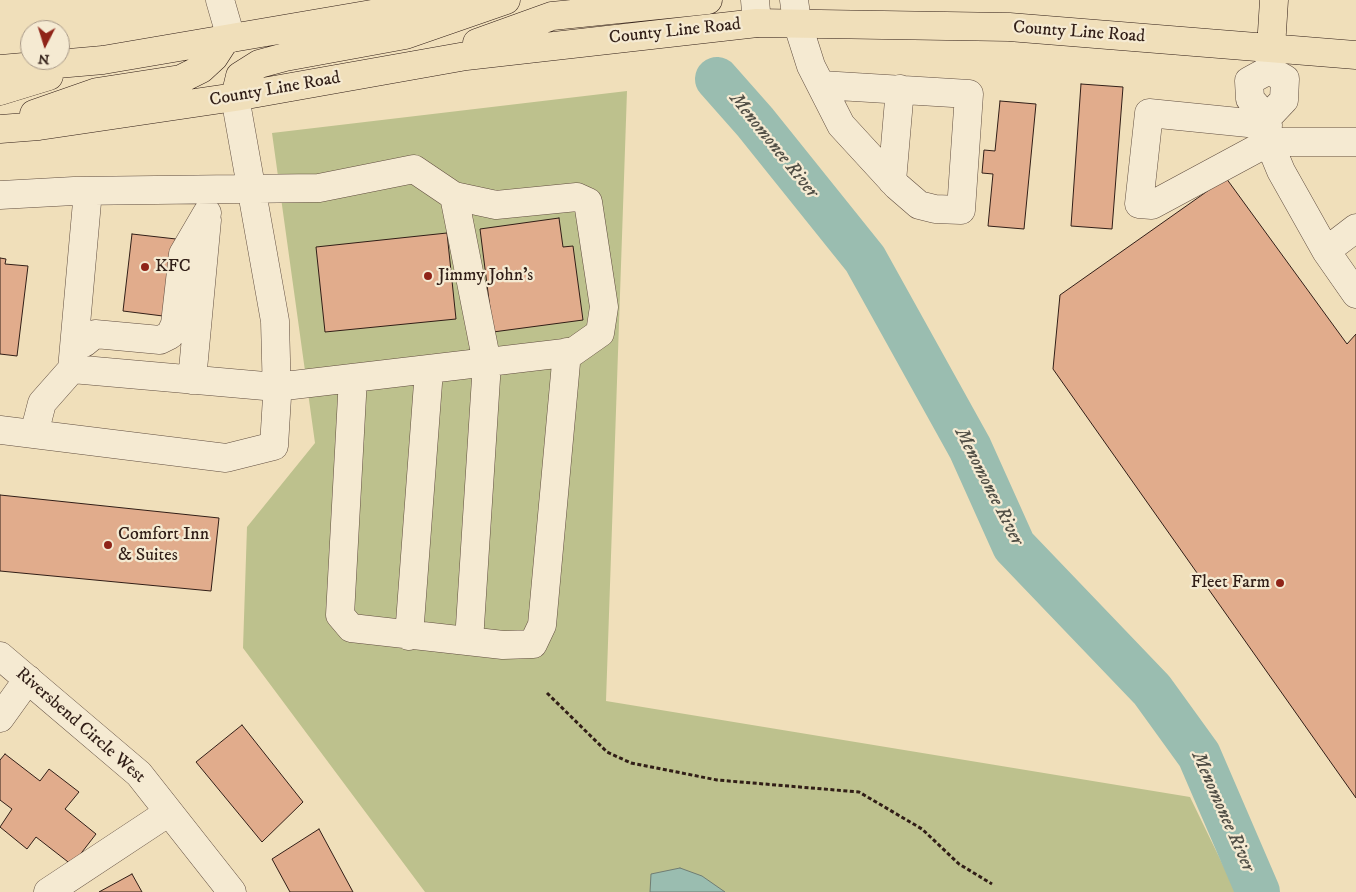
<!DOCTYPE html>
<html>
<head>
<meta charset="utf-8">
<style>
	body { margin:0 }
	#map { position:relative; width:1356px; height:892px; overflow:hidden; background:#f0dfba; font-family:"IM FELL DW Pica",serif }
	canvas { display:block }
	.north { position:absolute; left:20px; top:20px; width:50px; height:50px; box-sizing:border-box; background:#f5ead2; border:1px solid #a79887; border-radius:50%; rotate:185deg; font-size:14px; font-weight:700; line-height:20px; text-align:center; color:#311e17 }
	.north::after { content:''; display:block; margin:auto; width:18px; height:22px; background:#8f2418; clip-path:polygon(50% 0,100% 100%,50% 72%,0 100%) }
</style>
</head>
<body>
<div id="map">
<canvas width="1356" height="892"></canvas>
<div class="north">N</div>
</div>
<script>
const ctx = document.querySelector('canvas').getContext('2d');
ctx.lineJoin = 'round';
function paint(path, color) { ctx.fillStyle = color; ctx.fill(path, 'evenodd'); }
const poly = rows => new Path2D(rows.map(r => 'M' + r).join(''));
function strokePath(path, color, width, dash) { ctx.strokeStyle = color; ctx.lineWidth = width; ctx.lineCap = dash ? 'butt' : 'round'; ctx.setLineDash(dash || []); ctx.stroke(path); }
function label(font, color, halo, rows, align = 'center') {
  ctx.font = font + ' "IM FELL DW Pica",serif'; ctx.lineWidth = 4.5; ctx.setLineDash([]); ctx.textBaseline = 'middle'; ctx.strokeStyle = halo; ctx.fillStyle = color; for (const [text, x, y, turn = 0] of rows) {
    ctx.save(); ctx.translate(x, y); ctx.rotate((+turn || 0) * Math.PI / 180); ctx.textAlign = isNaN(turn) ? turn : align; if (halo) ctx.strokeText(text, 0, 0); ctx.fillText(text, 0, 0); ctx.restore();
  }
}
const green = poly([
	[627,91,606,701,1190,797,1236,892,425,892,243,648,247,527,315,443,272,133]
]);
const water = poly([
	[680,868,702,876,725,892,650,892,651,874,680,868]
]);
const river = poly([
	[717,79,755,122,865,259,970,448,1014,546,1152,690,1199,755,1258,892]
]);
const building = poly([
	[1081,84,1123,87,1112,229,1071,226,1081,84],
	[1000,101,1036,104,1024,229,988,226,993,174,982,173,984,150,995,151,1000,101],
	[1226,178,1347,344,1356,334,1356,798,1053,369,1060,295,1226,178],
	[559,218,563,247,573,246,583,320,493,332,480,229,559,218],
	[447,233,456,319,325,332,316,247,447,233],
	[132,234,176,239,163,316,123,311,132,234],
	[0,258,6,259,5,264,28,266,17,356,0,354,0,258],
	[0,495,219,518,211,591,0,571,0,495],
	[242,725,303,802,262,842,196,762,242,725],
	[5,754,40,781,49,769,79,792,65,809,96,834,72,865,36,837,27,849,0,827,12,809,0,800,0,760,5,754],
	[319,829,353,892,290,892,272,859,319,829],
	[132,874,142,892,99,892,132,874]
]);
const path = poly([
	[547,693,607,752,631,763,717,780,859,792,922,829,959,864,992,884]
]);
const minor = poly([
	[220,0,231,38],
	[755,0,757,23],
	[794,0,797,22,811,66,841,125,897,186,919,205,935,209,961,210,969,94,821,85],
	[1269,70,1249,81,1250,99,1267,118,1269,142,1281,171,1326,251,1356,294],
	[1267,118,1284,100,1285,79,1269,70],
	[1268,125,1149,113,1139,204,1152,205,1269,142,1356,142],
	[892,181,900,89],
	[0,195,74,191,319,188,414,169,454,196,496,205,577,197,588,202,604,307,600,333,573,352,276,387,72,369,88,191],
	[454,196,487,363,469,641],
	[1326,251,1356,228],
	[84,343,95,334,160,340,170,335,175,324,183,254,207,213],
	[353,378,340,615,351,628,503,645,533,644,542,625,567,352],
	[192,380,207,220],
	[0,430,226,458,274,446,277,397,275,321,235,97],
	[34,434,42,403,72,369],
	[409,636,429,370],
	[0,656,139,774,232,892],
	[0,718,28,679],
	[48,892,169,812]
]);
const major = poly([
	[477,43,552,16,708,0],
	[1271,48,1274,0],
	[0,69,103,60,454,0],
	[0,91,49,76],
	[235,97,240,76,259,64,285,57,405,35,506,0],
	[34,114,97,92,181,79,201,69,214,57,225,40],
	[0,129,39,126,235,97,466,56,757,23,1009,27,1356,55]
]);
const markers = [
	[145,267,5,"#8f2418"],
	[428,276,5,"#8f2418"],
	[108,545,5,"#8f2418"],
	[1280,583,5,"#8f2418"]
];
const streetNames = [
	["County Line Road",675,32,-6],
	["County Line Road",1079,33,4],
	["County Line Road",275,90,-10],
	["Riversbend Circle West",80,726,41]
];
const poiNames = [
	["KFC",155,267],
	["Jimmy John's",438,276],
	["Comfort Inn",118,535],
	["& Suites",118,556],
	["Fleet Farm",1270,583,"right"]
];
const waterNames = [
	["Menomonee River",773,146,51],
	["Menomonee River",988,487,63],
	["Menomonee River",1222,812,66]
];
paint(green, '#bdc18d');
paint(water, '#9abdb0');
strokePath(water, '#707d73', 1);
strokePath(river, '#9abdb0', 44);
paint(building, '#e1ac8c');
strokePath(building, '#311e17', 1);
strokePath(minor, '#614e40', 29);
strokePath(major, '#311e17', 29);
strokePath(path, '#311e17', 3, [4, 2.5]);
strokePath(minor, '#f5ead2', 28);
strokePath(major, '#f0dfba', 28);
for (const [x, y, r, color] of markers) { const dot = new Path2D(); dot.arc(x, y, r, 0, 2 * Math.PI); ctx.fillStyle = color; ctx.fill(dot); strokePath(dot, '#f5ead2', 2); }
label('18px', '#311e17', '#f5ead2', streetNames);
label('18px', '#311e17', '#f5ead2', poiNames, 'left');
label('italic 19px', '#504e45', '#f5ead2', waterNames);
</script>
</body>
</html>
